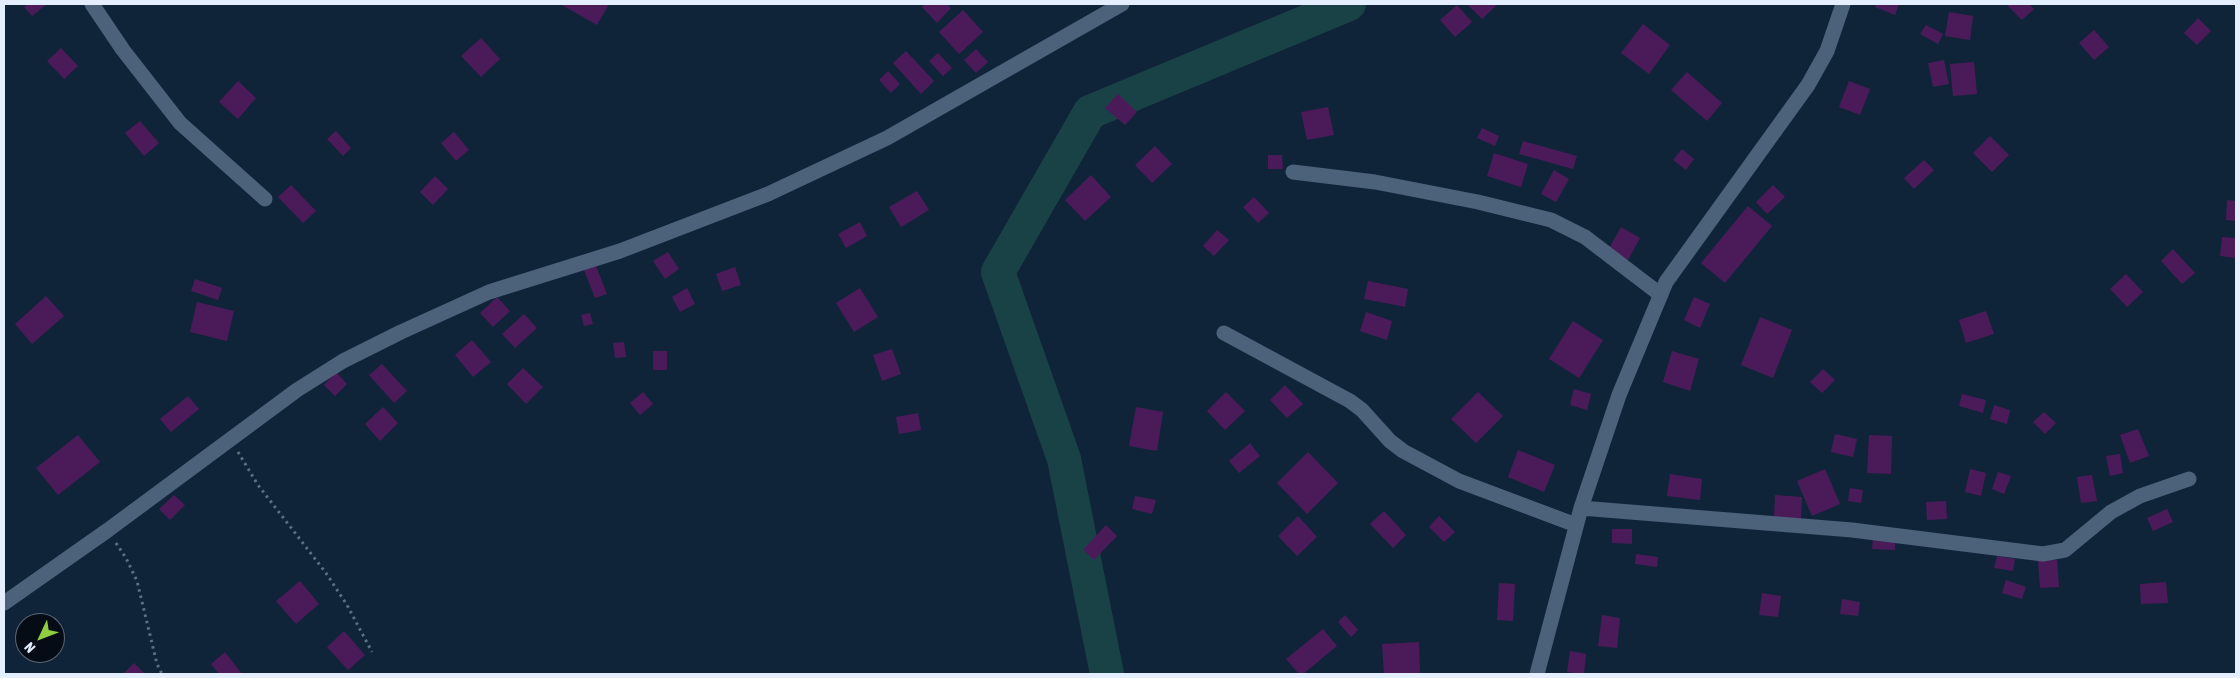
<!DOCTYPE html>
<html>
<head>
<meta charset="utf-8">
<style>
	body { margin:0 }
	#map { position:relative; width:2240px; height:678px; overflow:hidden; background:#102439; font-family:"Asap Condensed",sans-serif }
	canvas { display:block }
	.frame { position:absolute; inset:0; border:5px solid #e3effe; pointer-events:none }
	.north { position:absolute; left:15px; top:613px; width:50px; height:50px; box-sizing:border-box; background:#050c16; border:1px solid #5e6773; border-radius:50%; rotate:227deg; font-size:14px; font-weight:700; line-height:20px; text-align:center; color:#e3effe }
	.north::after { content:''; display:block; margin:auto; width:18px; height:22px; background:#90cd41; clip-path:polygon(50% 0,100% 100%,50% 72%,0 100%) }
</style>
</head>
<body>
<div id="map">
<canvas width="2240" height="678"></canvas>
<div class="frame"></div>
<div class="north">N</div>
</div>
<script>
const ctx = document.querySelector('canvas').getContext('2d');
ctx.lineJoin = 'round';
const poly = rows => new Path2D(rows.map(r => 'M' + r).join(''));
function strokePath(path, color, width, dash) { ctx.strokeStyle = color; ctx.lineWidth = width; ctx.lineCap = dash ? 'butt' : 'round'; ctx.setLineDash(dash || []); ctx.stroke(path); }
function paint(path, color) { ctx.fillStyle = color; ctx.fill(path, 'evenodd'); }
const river = poly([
	[1107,674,1064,459,998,272,1090,112,1349,4]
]);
const building = poly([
	[28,4,47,4,32,16,24,7],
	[560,4,609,4,597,25],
	[925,4,947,4,951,8,937,23,922,7],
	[1467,4,1498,4,1482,19],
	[1876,4,1899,4,1895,15,1875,7],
	[2006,4,2029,4,2034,9,2022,20],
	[1457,5,1472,22,1455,37,1440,20],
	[963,10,983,32,959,54,939,32],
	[1949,12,1973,16,1970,40,1945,36],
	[2198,18,2211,31,2197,45,2184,33],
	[1643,24,1670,45,1649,74,1621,53],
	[1926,25,1943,34,1938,44,1920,34],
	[2094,30,2109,47,2094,60,2079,43],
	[481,38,500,59,481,77,461,56],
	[61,48,78,66,64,79,47,61],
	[976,49,988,62,976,73,964,60],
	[906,51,934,81,921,94,893,63],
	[938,53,952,68,943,76,929,61],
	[1944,60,1949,84,1933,87,1928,63],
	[1974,62,1977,94,1953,96,1950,64],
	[888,71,900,84,891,93,879,80],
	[1687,72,1722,103,1707,121,1671,90],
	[238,81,256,98,238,119,219,102],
	[1849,81,1870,89,1860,115,1839,107],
	[1118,94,1137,112,1125,125,1105,108],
	[1328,107,1334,135,1307,140,1301,112],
	[140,121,159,143,144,156,125,133],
	[1482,128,1499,136,1495,146,1477,138],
	[336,131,351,148,343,156,327,139],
	[454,132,469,150,456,161,441,143],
	[1990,136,2009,155,1992,172,1973,153],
	[1523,141,1577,156,1573,169,1519,154],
	[1155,146,1172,164,1152,183,1135,165],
	[1682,149,1694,159,1686,170,1673,160],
	[1494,153,1528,164,1521,187,1487,176],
	[1268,155,1282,155,1283,169,1268,169],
	[1924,160,1934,170,1914,189,1904,178],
	[1554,170,1569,179,1556,202,1541,194],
	[1091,175,1111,197,1085,221,1065,200],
	[435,176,448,189,433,205,420,192],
	[291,185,316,211,303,223,278,197],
	[1773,185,1785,197,1767,214,1756,202],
	[917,191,929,210,901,227,889,207],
	[1254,197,1269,213,1258,223,1243,207],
	[2227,200,2236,201,2236,221,2226,220],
	[1748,206,1772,226,1725,283,1701,263],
	[860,222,867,236,846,248,838,234],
	[1621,227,1640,238,1627,262,1608,250],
	[1217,230,1229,240,1214,256,1203,246],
	[2222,237,2236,238,2236,258,2220,256],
	[2173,249,2195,273,2182,284,2161,261],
	[668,252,679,269,665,279,653,261],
	[596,266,607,294,595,298,584,270],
	[735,267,741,285,722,291,716,274],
	[2126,274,2143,292,2127,307,2110,289],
	[195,279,222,288,218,300,191,291],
	[1368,281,1408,289,1405,307,1364,299],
	[687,288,695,304,680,312,672,297],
	[860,288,878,317,854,332,836,303],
	[46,296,64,316,32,344,15,324],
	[497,297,510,311,493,327,480,313],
	[1694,297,1710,304,1700,328,1684,320],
	[197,302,234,311,227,341,190,332],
	[1986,311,1994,334,1966,343,1959,320],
	[1366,312,1392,321,1387,340,1360,331],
	[590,313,593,324,584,326,581,315],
	[524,314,537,328,515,348,502,334],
	[1760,317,1792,330,1773,378,1741,365],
	[1573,321,1603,340,1579,378,1549,359],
	[472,340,491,362,473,377,455,355],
	[624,342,626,357,615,358,613,343],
	[892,349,901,374,882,381,873,355],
	[653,351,667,351,667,370,653,370],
	[1672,351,1699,359,1690,391,1663,382],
	[382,364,407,391,394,403,369,375],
	[523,368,543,387,526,404,507,384],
	[1823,369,1835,380,1822,393,1810,382],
	[336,372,347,384,335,396,324,385],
	[1285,385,1303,404,1287,418,1270,400],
	[1574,389,1591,394,1587,410,1570,405],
	[643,392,653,404,640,415,630,403],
	[1226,392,1245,411,1225,430,1207,411],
	[1478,392,1503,416,1476,443,1451,419],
	[1962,394,1986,400,1983,413,1959,406],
	[188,396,199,409,171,432,160,419],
	[1994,405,2010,410,2007,424,1990,419],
	[383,407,398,423,380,441,365,424],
	[1136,407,1163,412,1157,451,1129,446],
	[2044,412,2056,423,2045,434,2033,422],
	[918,413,921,430,899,434,896,417],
	[2138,429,2149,456,2130,463,2120,435],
	[1835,434,1857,439,1853,457,1831,452],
	[78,435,100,462,58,495,36,468],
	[1869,435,1892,436,1891,474,1867,473],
	[1250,443,1260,456,1239,473,1229,461],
	[1518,450,1555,465,1544,492,1508,477],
	[1308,452,1338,483,1307,514,1277,483],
	[2120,454,2123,473,2110,476,2106,456],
	[1825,469,1840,504,1812,516,1797,481],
	[1970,469,1986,473,1981,496,1965,492],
	[1998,472,2011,476,2004,494,1992,489],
	[1670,474,1702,479,1700,500,1667,496],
	[2092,475,2097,501,2081,503,2077,477],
	[1850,488,1863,490,1861,503,1848,501],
	[174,495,185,505,170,520,159,509],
	[1775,495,1802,497,1801,519,1774,518],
	[1135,496,1156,500,1152,514,1132,509],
	[1946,501,1947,519,1927,520,1926,502],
	[2167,509,2173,522,2153,531,2147,518],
	[1384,511,1406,535,1393,548,1370,524],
	[1298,516,1317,537,1297,556,1278,536],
	[1439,516,1455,532,1444,542,1429,527],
	[1106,525,1117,536,1094,560,1083,550],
	[1612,529,1632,529,1632,544,1612,543],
	[1873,538,1895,539,1895,550,1872,549],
	[1636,554,1658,557,1657,567,1635,564],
	[1997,556,2015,559,2013,571,1994,568],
	[2057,560,2059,587,2040,588,2038,561],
	[2006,580,2026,587,2022,599,2002,593],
	[300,581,319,604,296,624,276,601],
	[2166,582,2168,603,2141,604,2140,584],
	[1499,583,1515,584,1513,621,1497,620],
	[1762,593,1781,596,1778,617,1759,615],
	[1842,599,1860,602,1858,616,1840,614],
	[1345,615,1358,630,1351,637,1338,622],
	[1602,615,1620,618,1617,648,1598,646],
	[1323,629,1337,646,1303,674,1299,674,1286,659],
	[344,631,365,655,348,670,327,647],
	[1419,642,1420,674,1384,674,1382,644],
	[1570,651,1586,654,1584,674,1567,672],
	[225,652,242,674,219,674,211,664],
	[134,663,145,674,123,674]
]);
const path = poly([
	[238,452,258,485,326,573,347,605,372,652],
	[116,543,126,558,137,581,157,664,162,674]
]);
const street = poly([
	[92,4,123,50,180,123,265,199],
	[1293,172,1375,182,1478,202,1551,220,1585,237,1661,295],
	[1224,333,1350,401,1362,410,1390,441,1403,451,1459,481,1576,525],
	[1581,508,1852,530,2043,554,2065,550,2111,512,2140,496,2189,479],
	[4,603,108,530,297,390,343,361,401,332,489,292,620,251,768,194,887,138,1122,4],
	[1537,674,1581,508,1619,395,1666,282,1808,85,1827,51,1843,4]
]);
strokePath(river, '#194247', 34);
paint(building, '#4b1b59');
strokePath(path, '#5e6f82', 3, [2.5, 4]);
strokePath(street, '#4c617a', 15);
</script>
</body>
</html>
